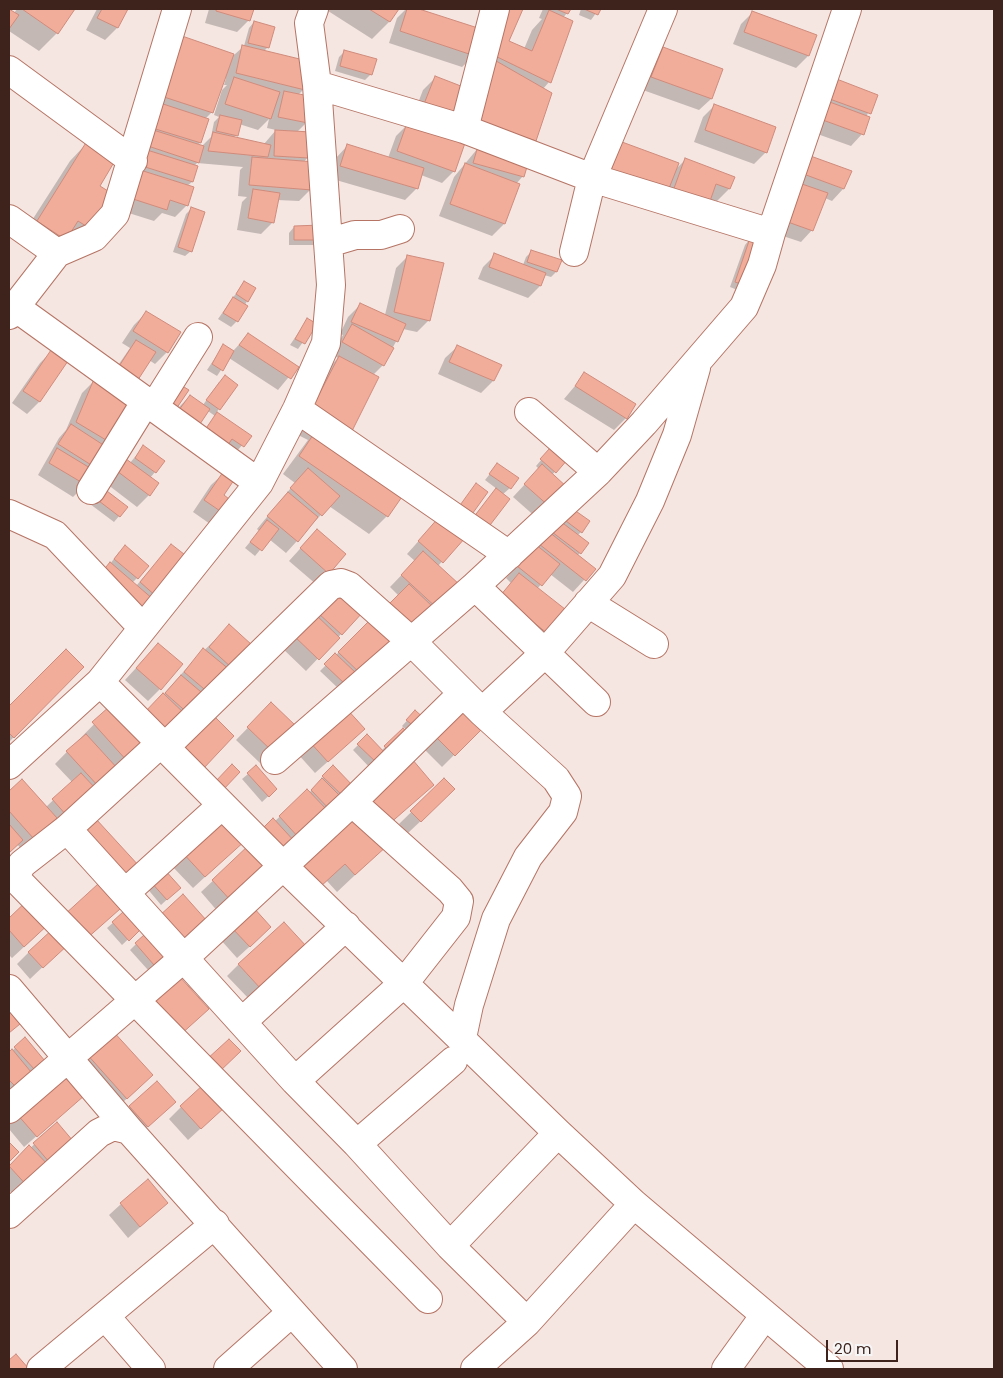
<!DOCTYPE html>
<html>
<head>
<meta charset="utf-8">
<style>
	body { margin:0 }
	#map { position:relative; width:1003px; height:1378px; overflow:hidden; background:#f5e6e2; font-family:Poppins,sans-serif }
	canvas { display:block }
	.frame { position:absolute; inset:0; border:10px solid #3e231d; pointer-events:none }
	.scale { position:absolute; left:826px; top:1340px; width:72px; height:22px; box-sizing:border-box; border:2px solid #3e231d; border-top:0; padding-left:6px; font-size:15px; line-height:18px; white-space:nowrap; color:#3e231d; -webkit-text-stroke:4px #f6f6f6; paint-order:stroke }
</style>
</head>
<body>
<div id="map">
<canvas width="1003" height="1378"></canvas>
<div class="frame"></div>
<div class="scale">20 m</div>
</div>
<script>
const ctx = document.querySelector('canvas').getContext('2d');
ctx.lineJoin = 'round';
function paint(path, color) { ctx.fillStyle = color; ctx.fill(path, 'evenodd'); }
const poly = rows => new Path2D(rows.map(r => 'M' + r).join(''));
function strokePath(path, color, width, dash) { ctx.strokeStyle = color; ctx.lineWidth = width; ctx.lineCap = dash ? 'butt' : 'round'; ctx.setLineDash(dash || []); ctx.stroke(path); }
const shadow = poly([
	[17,9,73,9,57,33,39,51,9,31,9,10,14,13],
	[97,9,127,9,117,28,105,40,86,30],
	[209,9,253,9,249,20,237,32,205,23],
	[325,9,398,9,389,22,372,39],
	[406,9,416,9,483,31,490,9,521,9,507,41,524,49,532,30,542,19,539,18,543,9,570,9,563,18,549,82,543,89,535,140,517,158,523,176,516,184,518,185,504,224,492,236,439,216,454,177,478,148,477,53,462,67,389,43,397,18],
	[581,9,599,9,591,20,579,15],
	[753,12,816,36,808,56,796,68,733,44,741,24],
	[254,22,268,47,264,51,304,89,298,95,307,122,297,132,308,157,303,163,311,189,299,201,277,200,273,222,261,234,237,230,242,202,247,197,238,196,240,170,243,167,197,163,194,166,197,167,192,182,187,186,187,205,175,217,162,213,154,221,116,209,182,37,234,55,244,46,249,28],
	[224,78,226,78,224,85,227,85,222,90,214,115,219,117,214,122,211,137,201,147,197,145,200,143,205,119,212,112],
	[269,119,267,128,276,130,264,144,234,138,239,124,258,130],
	[663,48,711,99,699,110,640,89,651,60],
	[345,51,371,74,365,80,335,71,339,57],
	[435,78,465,89,413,116,423,90],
	[823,91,877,95,866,117,862,134,851,146,809,131],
	[715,105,766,152,754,164,694,142,703,117],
	[408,124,454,171,442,183,421,175,417,188,405,200,329,178,336,158,347,146,388,158,396,136],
	[87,143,98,186,114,197,76,248,20,239,70,161],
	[622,144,674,171,685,160,729,189,717,201,600,182,610,155],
	[793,167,843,189,832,201,825,198,812,230,801,242,774,233],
	[192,208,191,251,185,256,173,252,186,214],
	[294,227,319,239,314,245,289,245,289,233],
	[750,239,740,291,730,287,745,245],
	[532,251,556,272,551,277,544,275,540,286,528,298,478,279,483,267,495,255,523,265,526,257],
	[408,256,429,320,417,332,403,329,383,365,373,375,349,434,404,491,387,516,369,534,329,506,286,553,269,539,255,556,245,548,259,531,257,529,295,483,283,474,308,440,292,432,321,376,338,358,331,354,343,335,340,334,348,317,360,305,385,315,396,268],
	[244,282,247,301,237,321,231,327,218,319],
	[146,313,167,352,155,364,149,360,133,385,133,407,85,485,73,497,38,475,59,438,66,430,82,393,94,381,103,387,130,348,122,343,134,325],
	[307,320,315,325,298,349,290,345],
	[248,335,297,367,278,390,229,358,217,376,207,370,223,346,233,351],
	[457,347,500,365,493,381,481,393,438,374,445,358],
	[52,351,67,361,39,402,27,414,12,403,40,363],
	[585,374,626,418,614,430,564,399],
	[219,382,236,385,216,413,250,436,231,458,190,449,215,416,208,411,181,444,162,431,175,411,190,396,203,405],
	[553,446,572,452,552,475,568,489,538,519,513,497,539,469,536,466],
	[143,447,155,472,150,478,149,495,137,507,103,481,130,463],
	[497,465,510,488,462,530,497,489,485,480],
	[223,474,222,496,232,503,213,526,193,512,211,485],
	[97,495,126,508,114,522,90,504],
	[565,514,581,532,577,536,580,553,577,556,594,569,573,592,550,574,537,589,568,613,539,648,490,609,511,583,506,578],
	[440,517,463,538,438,566,437,608,399,596,390,587,415,561,407,554],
	[317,530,345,555,317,585,289,561],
	[171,546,152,600,110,564,119,552,137,578,132,583,136,586],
	[339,592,361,613,306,671,281,647],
	[373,618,394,640,341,691,320,671],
	[217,638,250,645,179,727,163,695,192,662],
	[158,644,160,689,148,701,125,680],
	[66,651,82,667,9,742,9,708],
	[271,704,272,751,260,763,236,740],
	[110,708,132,757,54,826,51,823,22,850,17,844,9,853,9,793,22,781,46,807,72,782,55,764],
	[461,711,480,729,442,767,424,749],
	[415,712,412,735,402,726],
	[403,730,371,769,353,750,367,736,381,751],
	[309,741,351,741,315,773,297,753],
	[333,767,353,788,278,857,274,822,307,791,309,793],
	[248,774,276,789,262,802,242,779],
	[444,780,442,801,408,833,399,824],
	[222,816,232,852,193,888,170,864],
	[377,834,387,845,337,892,327,881,301,903,282,882],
	[250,846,269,867,219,913,201,892],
	[151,882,174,893,161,905,146,887],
	[31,899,39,933,12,958,9,955,9,919],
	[123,914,138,930,122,945,107,928],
	[232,928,258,939,237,958,220,939],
	[144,936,162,956,148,970,130,950],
	[67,944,30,979,17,964,29,952],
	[305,947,249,999,227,976,239,964],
	[24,1039,43,1061,9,1093,9,1054],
	[86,1053,140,1087,114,1110,74,1065],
	[174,1102,136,1138,118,1119,130,1107],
	[71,1106,24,1147,9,1129,9,1122,17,1113],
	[181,1107,211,1119,188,1140,169,1119],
	[57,1124,77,1148,18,1200,9,1190,9,1167],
	[167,1203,128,1238,109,1215,121,1204]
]);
const building = poly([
	[9,9,19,15,9,29,9,9],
	[22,9,75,9,58,34,22,9],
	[102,9,128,9,118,28,97,18,102,9],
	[216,9,254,9,250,21,216,11,216,9],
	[369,9,399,9,390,22,369,9],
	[407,9,419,9,484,30,475,56,400,31,407,9],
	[501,9,523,9,509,41,532,51,549,10,573,21,551,83,489,53,501,9],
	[556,9,571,9,568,14,556,9],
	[584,9,601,9,598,15,584,9],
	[752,11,817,35,809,56,744,32,752,11],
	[254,21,275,27,269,48,248,43,254,21],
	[182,36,234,54,213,113,161,96,182,36],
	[242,45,312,62,305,90,236,73,242,45],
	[663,47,723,69,712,99,651,77,663,47],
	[344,50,377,59,372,75,340,66,344,50],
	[491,58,552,93,536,141,471,119,491,58],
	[435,76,466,88,457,116,424,104,435,76],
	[234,77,280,92,271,119,225,104,234,77],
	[834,78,878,95,871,114,827,98,834,78],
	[284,91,314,97,308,123,278,117,284,91],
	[827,101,870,117,864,135,820,119,827,101],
	[157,102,209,119,201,143,149,127,157,102],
	[714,104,776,127,767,153,705,130,714,104],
	[220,115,242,120,238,136,216,131,220,115],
	[407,123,465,143,455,172,397,151,407,123],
	[150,129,204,146,199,163,145,145,150,129],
	[275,130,311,132,309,158,274,156,275,130],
	[213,132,271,145,268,157,208,151,213,132],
	[87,141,116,159,100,186,116,196,94,231,78,221,66,240,37,221,87,141],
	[622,142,679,163,668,191,611,170,622,142],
	[347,144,424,168,418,189,340,166,347,144],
	[478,146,529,160,524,177,473,163,478,146],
	[147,150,198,166,193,182,142,166,147,150],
	[805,154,852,171,844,189,798,172,805,154],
	[252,157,315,162,312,190,249,185,252,157],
	[685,158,735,177,730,189,716,184,709,204,673,191,685,158],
	[465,163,520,184,505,224,450,204,465,163],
	[137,169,194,187,188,206,170,200,167,210,127,197,137,169],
	[799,183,828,193,813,231,785,221,799,183],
	[253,189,280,193,274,223,248,218,253,189],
	[191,207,205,212,192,252,178,247,191,207],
	[321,225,321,240,294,240,294,226,321,225],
	[750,238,762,242,747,286,735,282,750,238],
	[531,250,562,260,557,272,527,262,531,250],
	[494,253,546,273,541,286,489,267,494,253],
	[407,255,444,263,430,321,394,312,407,255],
	[244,281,256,288,248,302,236,294,244,281],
	[233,297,248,306,238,322,223,313,233,297],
	[360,303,406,324,398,342,351,322,360,303],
	[146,311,181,332,168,353,133,331,146,311],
	[307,318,317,324,305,344,295,339,307,318],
	[352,324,394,348,384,366,342,342,352,324],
	[248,333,299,367,291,379,239,345,248,333],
	[136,340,156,352,134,386,114,374,136,340],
	[223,344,234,351,223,371,212,364,223,344],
	[457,345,502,365,494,381,449,362,457,345],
	[51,350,68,361,40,402,23,391,51,350],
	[339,356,379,377,350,435,309,414,339,356],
	[584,372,636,404,627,419,575,386,584,372],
	[225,375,238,385,220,410,206,400,225,375],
	[94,379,134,406,111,443,76,422,94,379],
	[179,384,189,390,172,415,161,407,179,384],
	[190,395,210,409,194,433,173,418,190,395],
	[217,412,252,436,244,447,232,439,223,452,201,436,217,412],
	[71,424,108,448,96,468,58,444,71,424],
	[317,429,406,491,388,517,299,456,317,429],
	[559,438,574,452,556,473,540,459,559,438],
	[143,445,165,461,156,473,135,458,143,445],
	[57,448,95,471,86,485,49,463,57,448],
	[122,456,159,483,150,496,113,468,122,456],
	[497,463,519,478,511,489,489,474,497,463],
	[542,464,569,489,551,508,524,484,542,464],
	[308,468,340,496,322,516,290,488,308,468],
	[223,472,234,480,224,495,234,503,226,515,204,500,223,472],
	[476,483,488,492,470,517,458,508,476,483],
	[103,488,128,507,120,517,95,498,103,488],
	[496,488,510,499,487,529,473,518,496,488],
	[288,492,318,517,298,542,267,516,288,492],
	[570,507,590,521,582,533,562,518,570,507],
	[440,516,465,538,443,563,418,541,440,516],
	[267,520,279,529,262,551,250,542,267,520],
	[560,521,589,543,581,554,552,532,560,521],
	[317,529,346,554,329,574,300,548,317,529],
	[549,532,596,569,586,581,539,544,549,532],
	[171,544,189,558,157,597,140,582,171,544],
	[535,544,560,564,542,586,517,566,535,544],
	[125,545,149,566,138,579,114,559,125,545],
	[423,551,460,585,438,609,401,575,423,551],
	[110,562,154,600,145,610,102,572,110,562],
	[519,573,570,613,552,637,500,596,519,573],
	[409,584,435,609,415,630,388,605,409,584],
	[339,591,363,612,342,635,318,613,339,591],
	[313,612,340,638,319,660,292,634,313,612],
	[373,617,396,640,362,675,338,652,373,617],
	[229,624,252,645,232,668,209,647,229,624],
	[158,643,183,664,161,690,136,668,158,643],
	[203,648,230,670,210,694,184,672,203,648],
	[66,649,84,667,14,738,9,733,9,706,66,649],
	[335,653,358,675,347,686,324,664,335,653],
	[181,675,207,697,191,716,165,693,181,675],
	[163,693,188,717,168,738,143,714,163,693],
	[271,702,297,727,273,752,247,727,271,702],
	[110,706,146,745,128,762,92,722,110,706],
	[345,707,365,729,328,762,308,740,345,707],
	[461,709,482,729,455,756,435,736,461,709],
	[415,710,427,721,419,730,406,720,415,710],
	[210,712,234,736,203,769,178,744,210,712],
	[403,728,410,736,391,754,384,746,403,728],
	[86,734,118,769,99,787,66,751,86,734],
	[367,734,387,755,378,764,357,744,367,734],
	[412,759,434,785,388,825,365,800,412,759],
	[232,764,240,772,222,791,214,783,232,764],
	[256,765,277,789,269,797,247,773,256,765],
	[333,765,355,788,345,798,322,776,333,765],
	[81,773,96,789,67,816,52,799,81,773],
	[322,778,343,799,331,811,311,790,322,778],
	[444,778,455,789,421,822,410,811,444,778],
	[22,779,57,818,34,839,9,811,9,791,22,779],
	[307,789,328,811,299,838,279,816,307,789],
	[357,810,388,845,355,875,345,864,320,887,299,863,357,810],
	[222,814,246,840,205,877,181,851,222,814],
	[273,818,295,842,284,852,262,829,273,818],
	[96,819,140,867,125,880,82,832,96,819],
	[9,824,23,840,9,853,9,824],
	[250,844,271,867,232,902,212,880,250,844],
	[164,869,181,888,167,900,150,881,164,869],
	[98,884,120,909,85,940,63,916,98,884],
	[183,894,207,921,181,945,157,918,183,894],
	[31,897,52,921,24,947,9,930,9,918,31,897],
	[253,907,271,927,250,947,231,927,253,907],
	[123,912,140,930,129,941,112,922,123,912],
	[284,922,307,947,261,989,238,964,284,922],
	[55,927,70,943,43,968,28,952,55,927],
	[144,935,164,956,154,965,135,943,144,935],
	[178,975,209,1009,179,1036,149,1002,178,975],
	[9,1011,20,1024,9,1033,9,1011],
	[111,1029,153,1075,127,1099,85,1052,111,1029],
	[25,1037,45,1061,35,1070,14,1047,25,1037],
	[229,1039,241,1051,218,1073,206,1060,229,1039],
	[12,1049,31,1072,15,1086,9,1080,9,1052,12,1049],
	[63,1071,85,1095,37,1137,16,1113,63,1071],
	[157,1081,176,1102,148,1127,129,1106,157,1081],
	[204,1084,225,1107,201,1129,180,1106,204,1084],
	[57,1122,79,1148,55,1169,33,1143,57,1122],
	[9,1142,19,1152,9,1162,9,1142],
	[29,1145,52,1169,30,1189,9,1166,29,1145],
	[148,1179,168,1203,140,1227,120,1203,148,1179],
	[16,1354,29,1369,9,1369,9,1360,16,1354]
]);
const minor = poly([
	[9,70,133,161],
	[317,85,464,129,592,178,771,233],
	[464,129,495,9],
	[9,219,57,253],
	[328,243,355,235,381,235,400,229],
	[574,252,592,178,663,9],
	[15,307,259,483],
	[9,315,57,253,94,237,115,214,177,9],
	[154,407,198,337],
	[297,409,509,555],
	[529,412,598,472],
	[91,490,146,401],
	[9,514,55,535,143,628],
	[475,586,596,702],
	[588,603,654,644],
	[100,682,283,866,558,1133,634,1204,829,1369],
	[482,712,545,653,612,576,650,501,677,435,696,368],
	[160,744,67,829,22,864,16,874,20,883,428,1299],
	[164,748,331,585,341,583,349,586,412,642,482,712,556,779,567,796,563,812,528,857,496,919,469,1005,462,1038],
	[275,760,475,586,598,472,644,423,744,307,762,265,771,233,847,9],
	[9,765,100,682,259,483,297,409,326,343,331,285,317,85,309,23,314,9],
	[67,829,295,1081,357,1144,450,1246,527,1322],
	[125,893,222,805],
	[9,989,129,1130],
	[242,1022,346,926],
	[295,1081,405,982,456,917,459,901,450,890,352,802],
	[9,1109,185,957,352,802,463,693],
	[357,1144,453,1061],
	[9,1214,99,1133,113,1126,129,1130,343,1369],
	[450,1246,558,1133],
	[105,1316,151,1369],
	[41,1369,215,1224],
	[228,1369,291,1313],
	[475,1369,527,1322,634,1204],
	[726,1369,765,1315]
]);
paint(shadow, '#0003');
paint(building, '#f2ac9a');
strokePath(building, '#cf8b7b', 1);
strokePath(minor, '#b67464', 30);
strokePath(minor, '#fff', 28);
</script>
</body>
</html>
